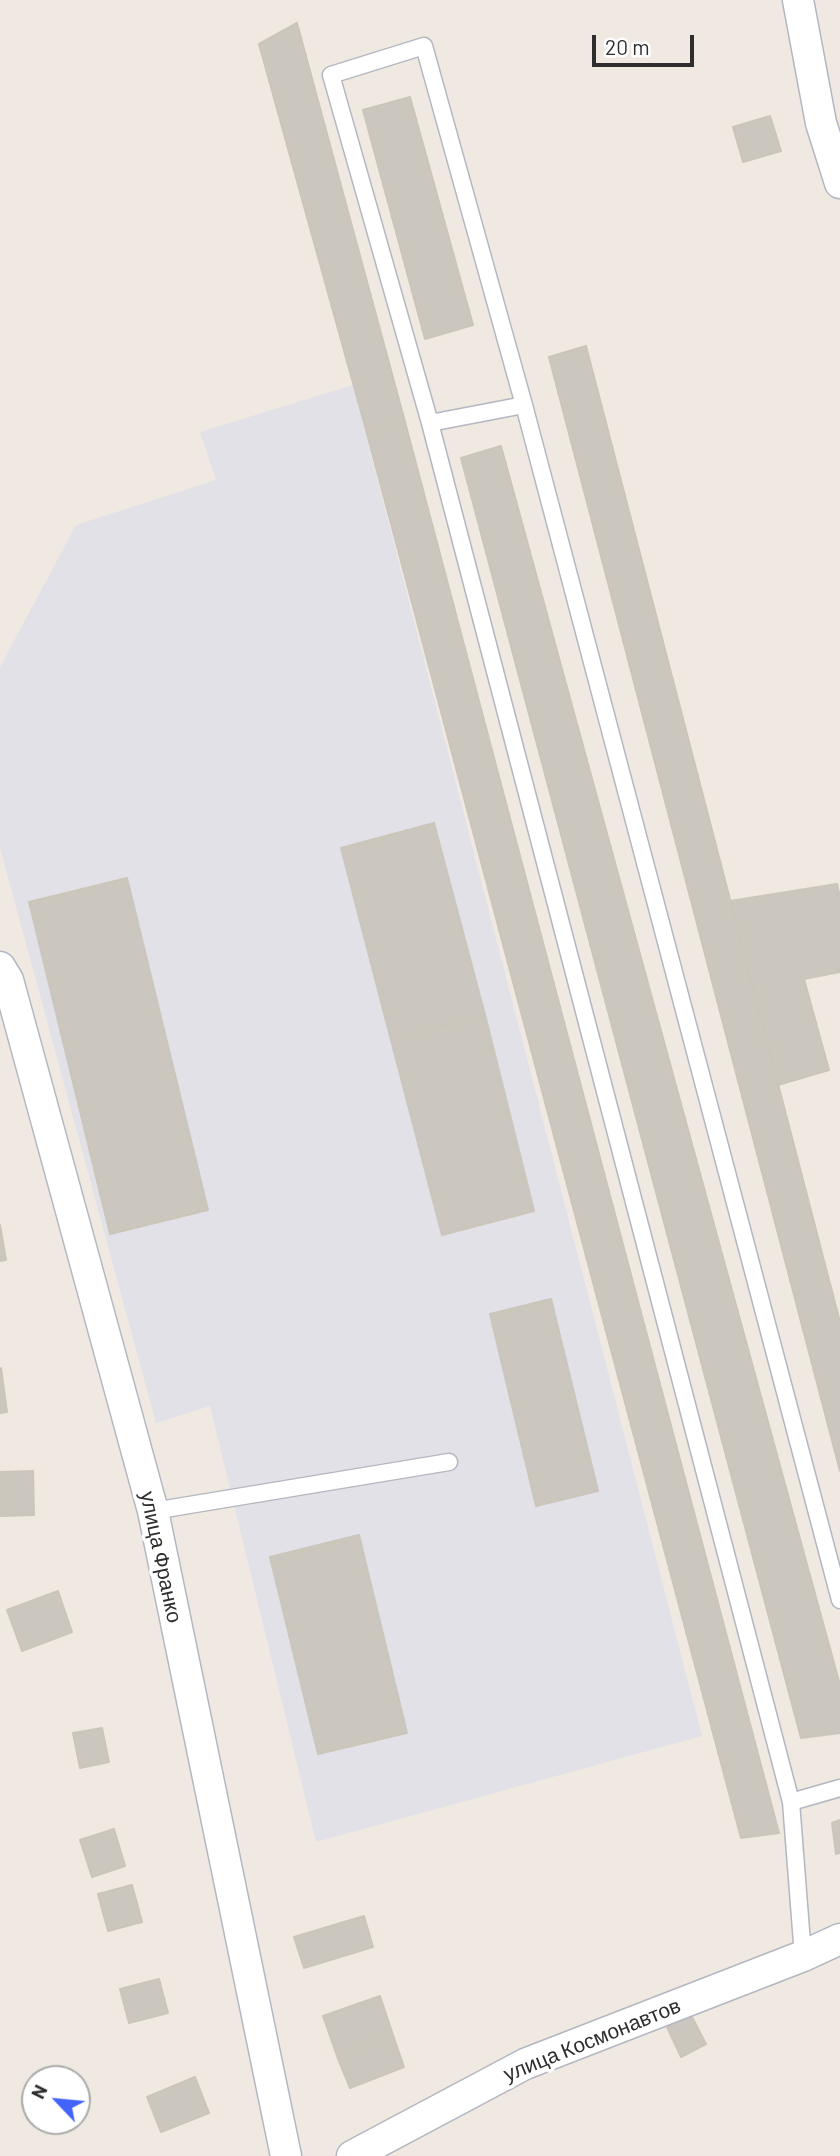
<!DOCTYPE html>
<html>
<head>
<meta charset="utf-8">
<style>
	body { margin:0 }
	#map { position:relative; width:840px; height:2156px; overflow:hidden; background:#efe9e1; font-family:Barlow,sans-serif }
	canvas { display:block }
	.north { position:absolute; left:21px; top:2065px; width:70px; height:70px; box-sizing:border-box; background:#fff; border:2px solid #ababab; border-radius:50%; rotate:296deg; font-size:19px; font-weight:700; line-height:28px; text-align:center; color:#2e2e2e }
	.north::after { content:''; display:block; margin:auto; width:24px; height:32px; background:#4264fb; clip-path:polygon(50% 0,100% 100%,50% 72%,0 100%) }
	.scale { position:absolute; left:592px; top:35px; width:102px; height:32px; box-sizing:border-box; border:4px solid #2e2e2e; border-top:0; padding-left:9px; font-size:21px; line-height:24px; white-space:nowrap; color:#2e2e2e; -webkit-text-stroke:5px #fff; paint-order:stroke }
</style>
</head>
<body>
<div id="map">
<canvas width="840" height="2156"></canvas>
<div class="north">N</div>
<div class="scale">20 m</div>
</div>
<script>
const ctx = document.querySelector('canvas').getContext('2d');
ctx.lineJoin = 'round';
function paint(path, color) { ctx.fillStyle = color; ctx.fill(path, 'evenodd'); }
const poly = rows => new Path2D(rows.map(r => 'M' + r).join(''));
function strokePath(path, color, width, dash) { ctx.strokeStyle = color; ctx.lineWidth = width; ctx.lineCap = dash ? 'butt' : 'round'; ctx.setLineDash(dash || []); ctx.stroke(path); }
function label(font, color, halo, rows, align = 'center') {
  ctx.font = font + ' Barlow,sans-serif'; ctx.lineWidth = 7; ctx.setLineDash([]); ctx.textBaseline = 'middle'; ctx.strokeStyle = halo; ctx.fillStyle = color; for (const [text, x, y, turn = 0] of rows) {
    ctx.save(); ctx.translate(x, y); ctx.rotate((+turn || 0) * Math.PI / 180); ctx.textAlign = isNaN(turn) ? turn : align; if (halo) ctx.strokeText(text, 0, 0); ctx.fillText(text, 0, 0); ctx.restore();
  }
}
const industrial = poly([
	[353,385,702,1736,316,1842,210,1406,156,1423,0,848,0,667,76,525,216,480,200,432]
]);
const building = poly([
	[297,23,405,422,366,430,259,44,297,23],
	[410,97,473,325,425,339,363,110,410,97],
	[770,116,781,151,743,162,733,127,770,116],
	[586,346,840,1322,840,1471,549,357,586,346],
	[405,422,779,1833,741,1838,366,430,405,422],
	[501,446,840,1685,840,1733,801,1738,461,458,501,446],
	[434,823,485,1015,391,1040,341,848,434,823],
	[127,878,208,1210,110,1234,29,902,127,878],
	[837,884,840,897,840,972,804,979,829,1070,778,1085,730,901,837,884],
	[485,1015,534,1211,442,1235,391,1040,485,1015],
	[0,1225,6,1260,0,1261,0,1225],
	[551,1299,598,1491,536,1506,490,1314,551,1299],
	[1,1368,7,1412,0,1413,0,1369,1,1368],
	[33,1471,34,1515,0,1516,0,1472,33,1471],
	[359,1535,407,1733,318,1754,270,1557,359,1535],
	[58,1591,72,1632,22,1651,7,1610,58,1591],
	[102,1728,109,1762,80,1768,73,1733,102,1728],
	[840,1820,840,1853,836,1854,832,1823,840,1820],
	[114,1829,125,1866,92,1877,80,1840,114,1829],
	[132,1885,142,1922,108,1931,98,1894,132,1885],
	[364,1916,373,1947,304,1968,294,1937,364,1916],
	[159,1979,168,2013,129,2023,120,1989,159,1979],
	[380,1996,393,2035,337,2056,323,2016,380,1996],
	[691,2015,706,2044,681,2057,667,2027,691,2015],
	[393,2035,404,2067,350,2088,337,2056,393,2035],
	[195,2077,209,2113,161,2132,147,2097,195,2077]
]);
const service = poly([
	[430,423,524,405],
	[153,1511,449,1462],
	[791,1802,840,1788],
	[803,1956,791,1802,430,423,331,75,424,46,524,405,840,1600]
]);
const minor = poly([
	[798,0,821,123,840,183],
	[0,967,8,980,153,1511,286,2156],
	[352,2156,525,2064,803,1956,840,1939]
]);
const streetNames = [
	["улица Франко",161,1557,78],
	["улица Космонавтов",592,2040,-22]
];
paint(industrial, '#e3e1e8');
paint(building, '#cbc7bf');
strokePath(building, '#cbc5ba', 2);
strokePath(service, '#b4b7c1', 19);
strokePath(minor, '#b4b7c1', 33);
strokePath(service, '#fff', 16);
strokePath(minor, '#fff', 30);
label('21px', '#2e2e2e', '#fff', streetNames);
</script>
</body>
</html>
